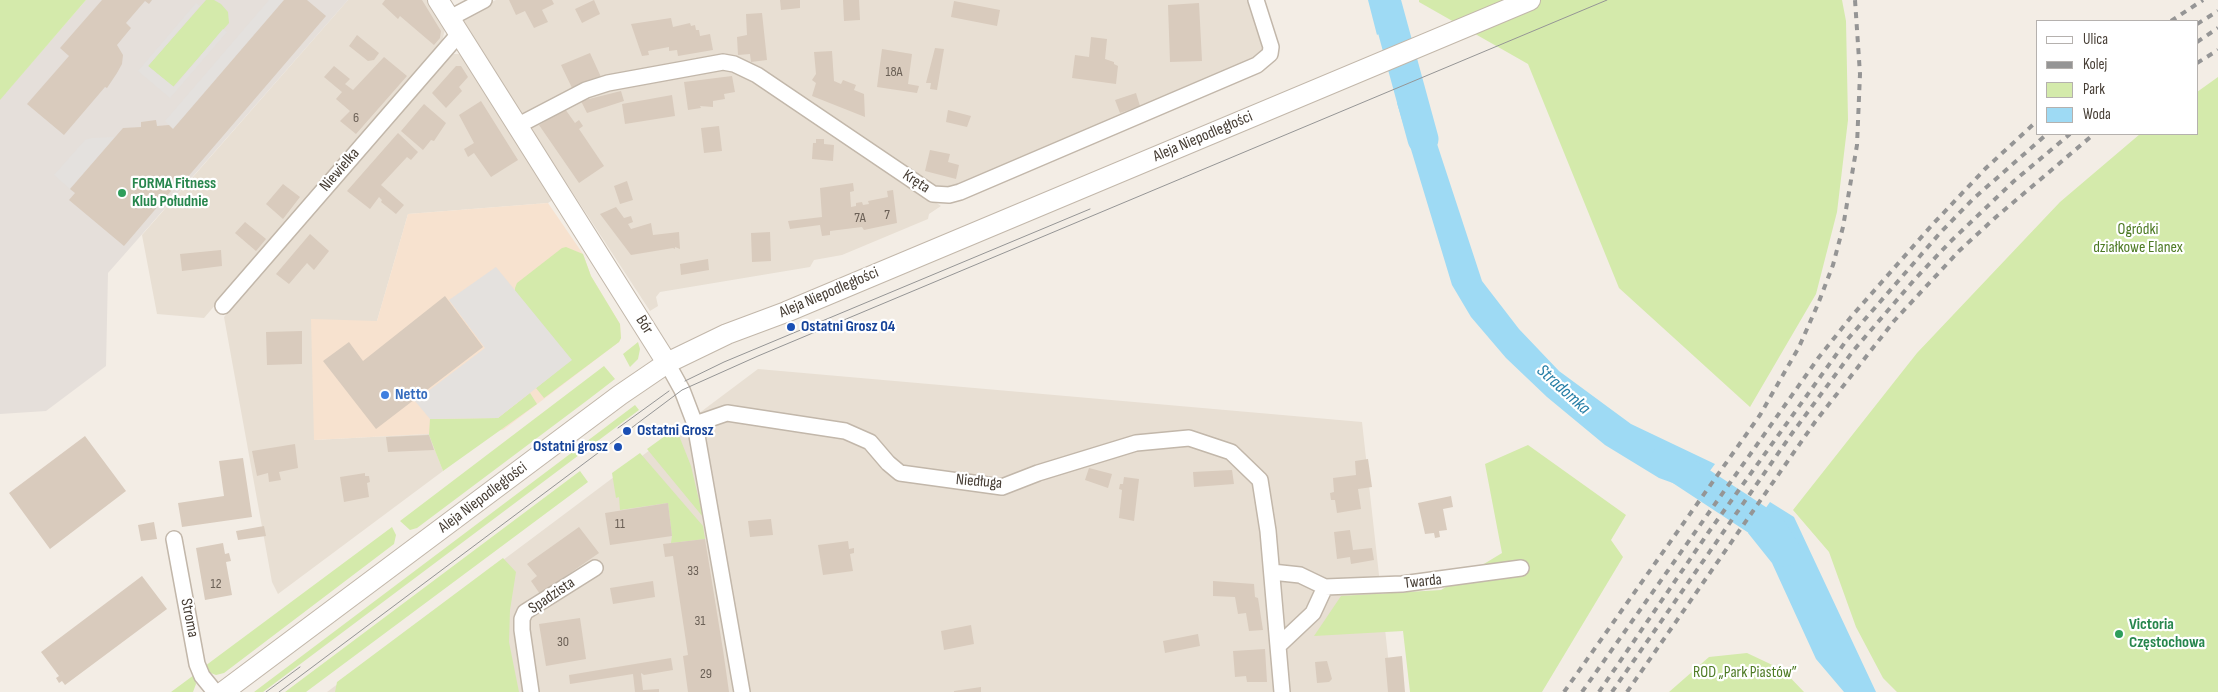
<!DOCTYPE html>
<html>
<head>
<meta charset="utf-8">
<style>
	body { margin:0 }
	#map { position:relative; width:2218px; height:692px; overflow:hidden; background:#f3ede5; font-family:"Sofia Sans Condensed",sans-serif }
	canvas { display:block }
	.legend { position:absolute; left:2036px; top:20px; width:162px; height:115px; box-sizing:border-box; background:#fff; border:1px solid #b5b1ae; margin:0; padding:6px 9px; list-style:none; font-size:15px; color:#463d34 }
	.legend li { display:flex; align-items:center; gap:10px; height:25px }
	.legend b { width:25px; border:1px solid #b5b1ae }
</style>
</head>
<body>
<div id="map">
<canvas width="2218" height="692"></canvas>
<ul class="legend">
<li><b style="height:6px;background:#fff"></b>Ulica</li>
<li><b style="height:6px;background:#959595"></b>Kolej</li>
<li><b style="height:14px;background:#d4eaab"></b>Park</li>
<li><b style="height:14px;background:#9edaf4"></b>Woda</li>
</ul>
</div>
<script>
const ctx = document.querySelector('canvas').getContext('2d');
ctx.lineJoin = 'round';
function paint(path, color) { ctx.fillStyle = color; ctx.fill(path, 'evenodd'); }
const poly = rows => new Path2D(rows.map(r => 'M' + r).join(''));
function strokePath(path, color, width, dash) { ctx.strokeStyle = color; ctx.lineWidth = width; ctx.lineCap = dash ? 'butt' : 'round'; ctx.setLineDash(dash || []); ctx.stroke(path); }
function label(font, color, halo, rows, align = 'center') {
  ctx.font = font + ' "Sofia Sans Condensed",sans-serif'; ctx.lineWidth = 4.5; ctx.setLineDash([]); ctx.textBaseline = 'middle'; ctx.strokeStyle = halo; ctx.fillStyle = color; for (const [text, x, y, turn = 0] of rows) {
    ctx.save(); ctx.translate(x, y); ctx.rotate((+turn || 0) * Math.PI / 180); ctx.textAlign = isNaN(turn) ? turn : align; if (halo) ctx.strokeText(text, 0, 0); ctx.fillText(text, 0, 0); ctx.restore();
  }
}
const residential = poly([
	[348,0,427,0,445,29,442,42,204,318,157,314,142,235],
	[496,0,1254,0,1268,42,1262,57,955,190,937,189,752,64,738,58,721,56,530,114,521,113,463,20,466,13],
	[452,54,459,54,462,56,554,199,548,203,408,214,377,321,314,440,429,434,443,471,278,594,272,582,224,317],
	[726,68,748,76,941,206,929,214,928,219,842,255,814,260,810,267,660,292,656,297,658,306,650,311,531,129,534,122,567,104,612,89],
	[758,369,1362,422,1392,692,327,692]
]);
const commercial = poly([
	[548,203,583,254,591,276,620,324,621,338,619,342,503,430,314,440,311,319,377,321,408,214]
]);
const industrial = poly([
	[86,0,348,0,108,273,106,366,46,411,0,414,0,99]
]);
const green = poly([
	[0,0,86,0,0,100],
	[206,0,214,0,221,4,228,12,229,23,173,87,148,66],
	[1419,0,1842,0,1846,21,1848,120,1837,212,1816,294,1750,407,1619,288,1528,64,1419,2],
	[2218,77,2218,692,1897,692,1883,678,1856,627,1829,552,1793,510,1917,353,2060,202,2140,134,2197,134,2197,92],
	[566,247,583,254,591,276,620,324,621,338,619,342,544,398,536,388,571,360,515,291,515,288,517,283,562,248],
	[638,342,640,349,638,359,630,367,623,354],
	[604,366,615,379,589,399,417,528,410,530,400,521],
	[530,393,537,404,443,471,429,435,430,419,498,418],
	[635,405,639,410,263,692,254,692],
	[676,428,691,466,703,517,647,449],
	[1528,445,1626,515,1611,540,1623,557,1542,692,1410,692,1403,631,1314,636,1341,596,1441,590,1502,553,1485,464],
	[640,453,703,526,705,539,671,543,672,536,668,503,620,510,619,497,616,498,612,473],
	[580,471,588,482,306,692,285,692],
	[392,527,396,535,394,544,224,673,216,675,208,672,205,666],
	[503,558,516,572,510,610,509,642,519,692,335,692,337,682],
	[1747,653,1783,670,1804,692,1669,692,1709,657],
	[194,675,196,684,193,692,171,692]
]);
const parking = poly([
	[269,0,284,0,173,129,165,121],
	[196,3,200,6,148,66,174,87,223,29,227,32,170,98,138,71],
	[115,137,70,189,54,175,85,140,92,138],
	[496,267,572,360,498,418,430,419,415,401,485,348,449,300]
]);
const water = poly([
	[1368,0,1400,0,1406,27,1378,39],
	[1421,95,1482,281,1519,329,1559,371,1631,424,1715,464,1695,491,1659,478,1605,445,1547,397,1506,358,1471,317,1452,285,1397,103],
	[1770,502,1794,517,1876,692,1844,692,1816,659,1772,563,1748,533]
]);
const pier = poly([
	[1408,23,1407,29,1378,41,1376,40,1374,36]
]);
const river = poly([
	[1385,0,1423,139],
	[1666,460,1771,529,1785,551]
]);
const building = poly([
	[102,0,152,0,149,4,145,1,126,23,131,28,117,45,123,55,122,64,117,73,107,88,105,87,64,135,27,104,69,56,60,48],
	[284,0,307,0,326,16,180,186,177,184,124,246,69,200,75,193,70,189,123,128,141,127,141,122,156,120,157,126,169,125,173,129],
	[385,0,422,0,441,31,440,38,434,45,400,16,398,19,382,4],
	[509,0,552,0,554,4,542,10,548,22,534,28,525,11,516,15],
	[594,0,600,14,582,23,575,9],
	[780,0,800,0,800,8,781,10],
	[843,0,859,0,860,20,844,21],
	[954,1,1000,10,997,26,951,17],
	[1199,3,1202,61,1170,62,1168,5],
	[762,13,767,60,751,62,750,54,738,55,737,37,747,35,746,14],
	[671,18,673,27,690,23,691,26,695,25,696,30,699,30,700,36,710,34,713,50,678,56,677,50,669,51,669,47,648,51,649,55,642,56,631,24],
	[357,35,379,53,374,60,368,61,349,46],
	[1091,37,1107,39,1105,59,1114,62,1114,64,1118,66,1116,84,1072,78,1075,55,1089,57],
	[935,48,944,49,937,90,930,89,931,83,926,83],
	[882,49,912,54,908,84,919,86,917,93,877,87],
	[832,51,834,81,841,84,843,80,856,85,854,90,864,94,865,117,812,96,816,83,812,80,816,74,814,52],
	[590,53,601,77,573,90,561,65],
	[384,57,407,76,356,134,340,121,350,111,336,99,342,92,324,77,334,66,350,79,345,84,353,90],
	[456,66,461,66,468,77,459,87,462,91,446,108,432,93],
	[732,76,735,92,724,94,725,99,713,101,713,107,700,106,701,108,688,110,684,82],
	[621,91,624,101,587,113,581,101],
	[1136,93,1140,106,1120,113,1115,100],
	[672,95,675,116,625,124,622,104],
	[481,101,518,160,491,177,474,153,468,157,464,149,474,143,459,115],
	[424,104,446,123,434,141,431,140,423,150,401,131],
	[565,109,575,123,579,120,583,126,579,129,604,166,579,183,539,125],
	[948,110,971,116,967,127,946,122],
	[719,126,722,151,704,153,701,128],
	[398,133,418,152,411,160,407,157,381,185,404,205,396,214,381,202,382,200,379,197,370,209,347,191],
	[816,139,824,139,824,144,834,145,833,161,812,159,813,143,816,143],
	[930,150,950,154,948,162,959,165,956,179,925,171],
	[627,181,633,200,620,204,614,186],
	[853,183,854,191,850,192,851,207,856,206,856,203,862,202,863,205,869,204,868,201,888,197,887,191,893,190,897,223,864,230,862,227,830,231,830,235,822,236,820,225,790,229,788,221,822,217,820,188],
	[283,184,300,197,283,219,266,204],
	[616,207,624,218,631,216,633,222,628,224,631,229,651,223,653,235,679,232,680,249,675,247,675,249,673,248,631,255,600,214],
	[245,222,266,239,256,251,235,233],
	[770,232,771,261,752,262,751,233],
	[310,234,329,251,314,270,307,263,289,284,276,274],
	[221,250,222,266,182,271,180,254],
	[708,259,709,270,681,275,680,264],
	[445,296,483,347,376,429,323,361,349,342,363,361],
	[302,331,302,364,267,365,266,332],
	[429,435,434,450,388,452,386,437],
	[85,436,126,491,50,549,9,493],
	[295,444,298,468,279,472,281,480,269,482,268,473,257,476,252,451],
	[243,458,252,517,182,527,178,503,224,496,219,461],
	[1368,459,1372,487,1358,489,1361,509,1337,513,1335,500,1331,500,1330,493,1334,492,1333,478,1356,475,1355,461],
	[1089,468,1112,474,1108,488,1085,480],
	[1232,470,1234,484,1194,487,1193,472],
	[365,473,365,476,369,476,370,482,367,483,369,497,344,502,340,477],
	[1124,477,1139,479,1134,521,1119,518,1122,490,1119,489,1120,484,1123,484],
	[1451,496,1453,507,1443,509,1447,530,1439,531,1440,537,1435,538,1434,533,1425,534,1418,503],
	[668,503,672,536,610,545,605,513],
	[771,519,773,535,750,537,748,521],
	[154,522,157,539,141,541,138,525],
	[264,526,266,536,238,540,236,531],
	[579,527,599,553,540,594,531,581,537,576,527,564],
	[1350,530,1353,550,1372,548,1374,560,1351,564,1350,557,1337,559,1334,532],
	[705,539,723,650,729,692,688,692,683,656,688,655,673,556,665,557,663,544],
	[848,541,849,549,854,548,854,553,850,554,853,571,823,575,818,545],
	[223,543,225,554,229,553,231,561,226,562,232,595,205,600,196,548],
	[142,576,167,609,65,685,62,681,59,683,56,678,59,676,41,652],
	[653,581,655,597,613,604,610,588],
	[1213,581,1254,584,1255,597,1258,598,1263,630,1249,631,1246,613,1238,614,1235,597,1213,596],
	[580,618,586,659,546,666,539,624],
	[971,625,974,644,944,650,941,631],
	[1198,634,1200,646,1165,653,1163,641],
	[1265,649,1267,682,1247,682,1246,676,1235,677,1233,651],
	[1402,656,1405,692,1388,692,1385,658],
	[671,658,673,670,644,675,641,673,643,690,659,689,659,692,635,692,633,674,570,684,569,675],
	[1327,661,1332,679,1329,682,1317,683,1315,662],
	[981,687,981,692,954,692,954,691]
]);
const minor = poly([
	[450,18,484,0],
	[517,126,586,90,608,83,723,62,734,64,757,75,933,194,949,195,960,192,1257,65,1270,54,1271,47,1256,0],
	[223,306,458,35],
	[667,363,682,390,695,424,742,692],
	[695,424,727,413,845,431,870,442,888,463,900,473,1002,487,1038,473,1136,443,1189,438,1231,452,1260,480,1268,531,1282,692],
	[174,539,197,664,202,676,215,692],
	[1272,572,1300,575,1325,587,1402,584,1521,568],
	[1278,646,1313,613,1325,587],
	[531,692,522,630,522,619,525,612,595,568]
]);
const tertiary = poly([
	[438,0,667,363],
	[223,692,620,395,667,363,727,334,786,312,1530,0]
]);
const tram = poly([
	[685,381,724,362,1090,209],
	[618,428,669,391],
	[266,692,300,667],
	[279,692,682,390,758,356,1607,0]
]);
const rail = poly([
	[2171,21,2203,0],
	[2197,24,2218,11],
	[2197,42,2218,28],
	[2197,63,2218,50],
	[1564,692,1760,415,1799,347,1818,304,1833,265,1843,227,1857,145,1860,74,1855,0],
	[1582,692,1819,357,1851,317,1932,225,1986,168,2037,121],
	[1599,692,1708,533,1846,341,1940,233,1973,199,2047,134],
	[1612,692,1793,432,1853,351,1915,279,1950,242,2014,181,2070,134],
	[1627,692,1815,422,1894,321,1959,251,1996,217,2094,134]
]);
const markers = [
	[122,193,5,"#2e9e5b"],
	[791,327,5,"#1a4fb4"],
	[385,395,5,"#3f7fe0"],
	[627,431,5,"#1a4fb4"],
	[618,447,5,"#1a4fb4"],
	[2119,634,5,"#2e9e5b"]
];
const numberNames = [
	["18A",894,72],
	["6",356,118],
	["7",887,215],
	["7A",860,218],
	["11",620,524],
	["33",693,571],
	["12",216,584],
	["31",700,621],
	["30",563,642],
	["29",706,674]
];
const streetNames = [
	["Aleja Niepodległości",1203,137,-23],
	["Niewielka",340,170,-49],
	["Kręta",916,182,33],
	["Aleja Niepodległości",829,293,-23],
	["Bór",644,325,58],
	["Niedługa",979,482,5],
	["Aleja Niepodległości",483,498,-37],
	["Twarda",1423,582,-6],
	["Spadzista",552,596,-34],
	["Stroma",189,618,79]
];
const leisureNames = [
	["FORMA Fitness",132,184],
	["Klub Południe",132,202],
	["Victoria",2129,625],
	["Częstochowa",2129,643]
];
const parkNames = [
	["Ogródki",2138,230],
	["działkowe Elanex",2138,248],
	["ROD „Park Piastów”",1745,673]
];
const transitNames = [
	["Ostatni Grosz 04",801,327],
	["Ostatni Grosz",637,431],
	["Ostatni grosz",608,447,"right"]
];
const shopNames = [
	["Netto",395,395]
];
const waterNames = [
	["Stradomka",1563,390,42]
];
paint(residential, '#e8dfd3');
paint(commercial, '#f7e2cf');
paint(industrial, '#e5dfda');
paint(green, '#d4eaab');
paint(parking, '#e4e1de');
paint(water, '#9edaf4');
paint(pier, '#f3ede5');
strokePath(river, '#9edaf4', 31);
paint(building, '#d9cbbd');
strokePath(minor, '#c2b7aa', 18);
strokePath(tertiary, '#c2b7aa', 22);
strokePath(minor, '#fff', 15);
strokePath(tertiary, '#fff', 20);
strokePath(tram, '#959595', 1);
strokePath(rail, '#959595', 4, [6, 6]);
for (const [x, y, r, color] of markers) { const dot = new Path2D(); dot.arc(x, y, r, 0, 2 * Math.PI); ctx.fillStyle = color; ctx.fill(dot); strokePath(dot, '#fff', 2); }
label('14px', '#6b6056', null, numberNames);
label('16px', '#463d34', '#fff', streetNames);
label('bold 16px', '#27864d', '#fff', leisureNames, 'left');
label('16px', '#4e7b25', '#fff', parkNames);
label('bold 16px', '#164399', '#fff', transitNames, 'left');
label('bold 16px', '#366cbe', '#fff', shopNames, 'left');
label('italic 18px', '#267ea6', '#fff', waterNames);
</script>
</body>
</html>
